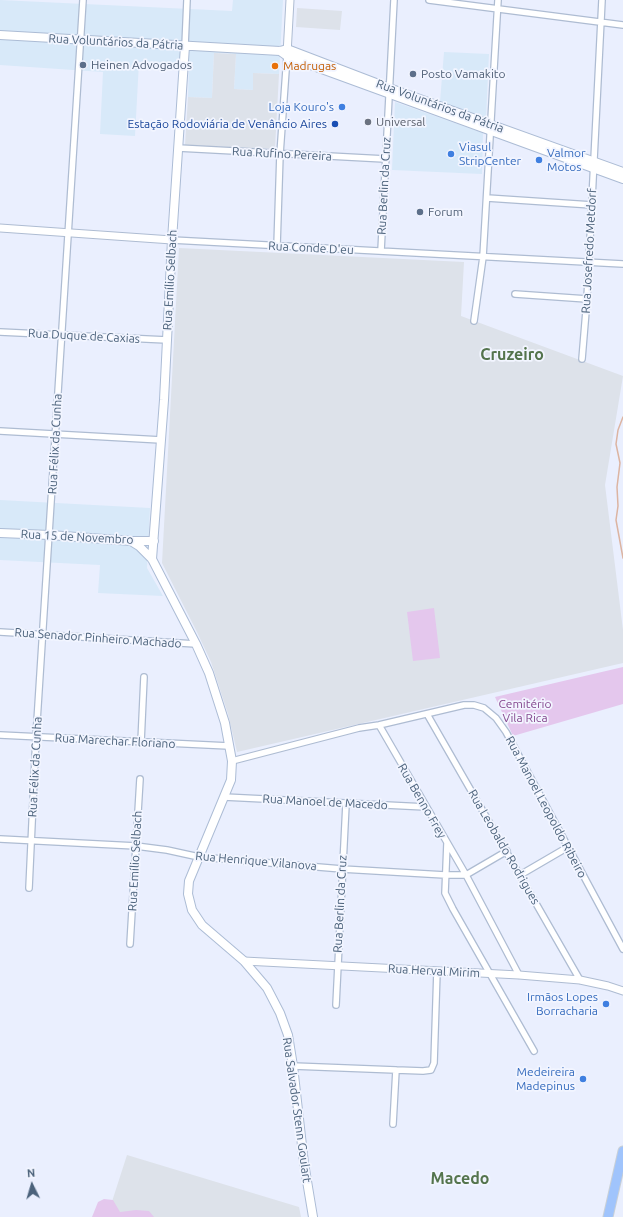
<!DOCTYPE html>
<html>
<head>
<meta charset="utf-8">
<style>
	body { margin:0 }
	#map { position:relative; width:623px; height:1217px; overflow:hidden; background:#eaeffe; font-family:Ubuntu,sans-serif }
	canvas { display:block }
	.north { position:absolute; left:12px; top:1165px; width:40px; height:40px; -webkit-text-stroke:3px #f2f5ff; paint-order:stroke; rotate:355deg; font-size:11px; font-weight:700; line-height:16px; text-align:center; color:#4b627b }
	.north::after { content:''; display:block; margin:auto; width:14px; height:18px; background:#4b627b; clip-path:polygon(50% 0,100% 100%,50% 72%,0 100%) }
</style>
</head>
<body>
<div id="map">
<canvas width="623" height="1217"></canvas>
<div class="north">N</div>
</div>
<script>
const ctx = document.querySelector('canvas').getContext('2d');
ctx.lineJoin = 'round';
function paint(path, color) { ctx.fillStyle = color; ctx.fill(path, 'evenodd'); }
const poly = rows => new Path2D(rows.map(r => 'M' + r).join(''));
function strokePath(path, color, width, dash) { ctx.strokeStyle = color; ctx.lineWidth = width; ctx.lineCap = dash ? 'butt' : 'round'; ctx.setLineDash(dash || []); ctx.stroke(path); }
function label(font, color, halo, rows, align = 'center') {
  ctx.font = font + ' Ubuntu,sans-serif'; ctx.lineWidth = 3.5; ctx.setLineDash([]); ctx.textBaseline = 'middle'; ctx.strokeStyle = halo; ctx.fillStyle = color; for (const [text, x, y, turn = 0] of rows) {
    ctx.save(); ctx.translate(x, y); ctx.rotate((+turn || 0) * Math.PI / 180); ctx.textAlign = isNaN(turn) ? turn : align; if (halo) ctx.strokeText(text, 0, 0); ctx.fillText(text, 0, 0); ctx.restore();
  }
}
const commercial = poly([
	[0,0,232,11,233,0,283,0,279,74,254,73,253,90,234,89,236,54,214,53,212,98,188,97,189,64,139,62,135,136,100,134,103,72,0,65],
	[444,52,489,54,486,118,440,102],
	[395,102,483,133,482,174,392,170],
	[0,500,150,508,147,568,163,596,98,593,100,565,0,560]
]);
const industrial = poly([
	[297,8,342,11,340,30,296,27],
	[214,53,236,54,234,89,253,90,253,73,279,74,275,149,185,145,188,97,212,98],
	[179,248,464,262,461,316,623,376,605,485,623,630,623,663,237,752,228,714,211,662,196,630,162,563],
	[127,1155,299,1207,301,1217,107,1217]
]);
const green = poly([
	[434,608,440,658,413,661,407,612],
	[623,667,623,704,513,736,495,697],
	[104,1199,113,1200,120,1212,136,1210,149,1211,154,1217,92,1217,98,1202]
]);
const stream = poly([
	[623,417,618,430,616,444,620,463,617,487,618,506,616,520,623,558]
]);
const minor = poly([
	[429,0,623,25],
	[185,46,187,0],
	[178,148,385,159],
	[487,198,592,205],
	[172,240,623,264],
	[277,246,280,154,287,56],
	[381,251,394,0],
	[515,294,587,299],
	[474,321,483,257,498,0],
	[0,332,167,340],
	[582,359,587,299,602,0],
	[0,431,161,440],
	[0,632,196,644],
	[427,714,580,980],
	[379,725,466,875,519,975],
	[0,735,229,746],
	[141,742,144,677],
	[232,761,359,728,379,725,464,705,474,705,484,708,496,718,506,732,623,949],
	[224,797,426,807],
	[0,839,136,846,167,850,199,857,342,869,445,875,466,875,507,851],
	[447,843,445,893,453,909,534,1051],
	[520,875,568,847],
	[29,888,36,737,83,0],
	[130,944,140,779],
	[336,1005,346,804],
	[293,1066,396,1070,423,1071,431,1070,434,1063,437,971],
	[393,1124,396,1070]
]);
const tertiary = poly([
	[287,54,290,0],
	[0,228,172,240],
	[244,961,519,975,580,980,608,986,623,991]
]);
const secondary = poly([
	[0,35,280,51,287,49,389,88,623,172],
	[280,51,287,56,297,60,623,179],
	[0,533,50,535,131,541,154,541],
	[131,541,139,546,152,559,196,644,209,673,225,723,232,761,231,780,189,881,188,894,192,910,202,925,244,961,267,988,280,1013,288,1035,293,1066,304,1163,313,1217],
	[152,559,164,400,172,240,185,46]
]);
const trunk = poly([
	[608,1217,623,1151]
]);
const markers = [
	[83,65,4,"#5c6f8a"],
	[275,66,4,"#e8710a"],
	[413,74,4,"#5c6f8a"],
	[342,107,4,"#3f7fe0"],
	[368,122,4,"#6b7280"],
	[335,124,4,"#1a4fb4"],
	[451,154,4,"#3f7fe0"],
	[539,160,4,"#3f7fe0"],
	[420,212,4,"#5c6f8a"],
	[606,1004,4,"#3f7fe0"],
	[583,1079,4,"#3f7fe0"]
];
const streetNames = [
	["Rua Voluntários da Pátria",116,42,3],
	["Rua Voluntários da Pátria",440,106,20],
	["Rua Rufino Pereira",282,154,3],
	["Rua Berlin da Cruz",384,186,-87],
	["Rua Conde D'eu",311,248,3],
	["Rua Josefredo Metdorf",589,251,-87],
	["Rua Emílio Selbach",170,280,-87],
	["Rua Duque de Caxias",84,336,3],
	["Rua Félix da Cunha",55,444,-87],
	["Rua 15 de Novembro",77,537,3],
	["Rua Senador Pinheiro Machado",98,638,4],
	["Rua Marechar Floriano",115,741,3],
	["Rua Félix da Cunha",35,767,-87],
	["Rua Benno Frey",422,801,60],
	["Rua Manoel de Macedo",325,802,3],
	["Rua Manoel Leopoldo Ribeiro",546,807,62],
	["Rua Leobaldo Rodrigues",504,847,60],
	["Rua Emílio Selbach",135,861,-87],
	["Rua Henrique Vilanova",256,861,5],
	["Rua Berlin da Cruz",340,904,-87],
	["Rua Herval Mirim",434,971,3],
	["Rua Salvador Stenn Goulart",297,1110,82]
];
const serviceNames = [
	["Heinen Advogados",91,65],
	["Posto Vamakito",421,74],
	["Forum",428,212]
];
const foodNames = [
	["Madrugas",283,66]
];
const shopNames = [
	["Loja Kouro's",334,107],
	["Viasul",459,147,"left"],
	["StripCenter",459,161,"left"],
	["Valmor",547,153,"left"],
	["Motos",547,167,"left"],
	["Irmãos Lopes",598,997],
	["Borracharia",598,1011],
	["Medeireira",575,1072],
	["Madepinus",575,1086]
];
const worshipNames = [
	["Universal",376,122]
];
const transitNames = [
	["Estação Rodoviária de Venâncio Aires",327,124]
];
const parkNames = [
	["Cemitério",525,704],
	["Vila Rica",525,718]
];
const districtNames = [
	["Cruzeiro",512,355],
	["Macedo",460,1179]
];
paint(commercial, '#d8e9f9');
paint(industrial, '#dde2ea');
paint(green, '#e4c7ed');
strokePath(stream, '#dcb4a2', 1.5);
strokePath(minor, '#aebcd2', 8);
strokePath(tertiary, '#aebcd2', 9);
strokePath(secondary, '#acbcd5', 10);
strokePath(trunk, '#c9d0d7', 11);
strokePath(minor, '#fff', 5.5);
strokePath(tertiary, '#fff', 7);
strokePath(secondary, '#fff', 8);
strokePath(trunk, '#a0c4fc', 9);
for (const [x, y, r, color] of markers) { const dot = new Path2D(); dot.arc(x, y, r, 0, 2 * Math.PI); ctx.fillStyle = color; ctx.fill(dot); strokePath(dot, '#f2f5ff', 1.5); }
label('12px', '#4b627b', '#f2f5ff', streetNames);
label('12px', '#4e5e75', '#f2f5ff', serviceNames, 'left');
label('12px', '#c56008', '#f2f5ff', foodNames, 'left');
label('12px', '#366cbe', '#f2f5ff', shopNames, 'right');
label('12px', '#5b616d', '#f2f5ff', worshipNames, 'left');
label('12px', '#164399', '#f2f5ff', transitNames, 'right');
label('12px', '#84478e', '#f2f5ff', parkNames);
label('bold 16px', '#54744d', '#f2f5ff', districtNames);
</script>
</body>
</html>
